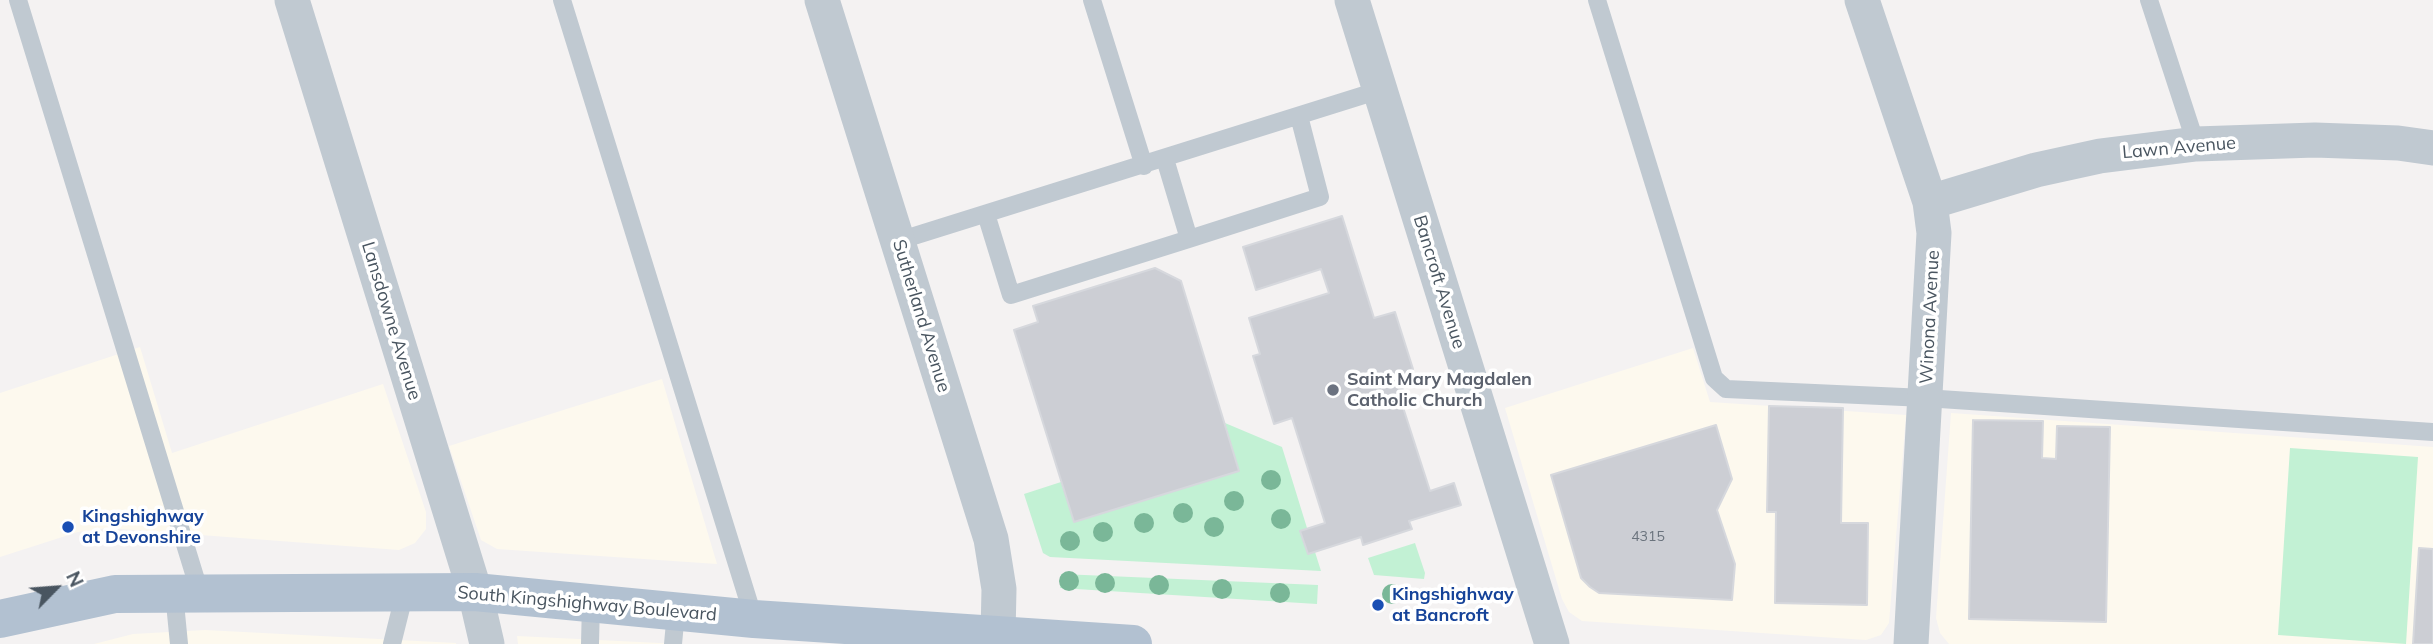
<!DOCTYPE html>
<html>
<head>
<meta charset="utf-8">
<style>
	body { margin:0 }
	#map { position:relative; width:2433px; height:644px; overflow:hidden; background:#f4f2f2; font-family:Mulish,sans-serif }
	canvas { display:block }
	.north { position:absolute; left:21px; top:553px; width:70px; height:70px; -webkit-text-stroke:5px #fff; paint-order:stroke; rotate:65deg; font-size:19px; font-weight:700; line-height:28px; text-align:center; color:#495560 }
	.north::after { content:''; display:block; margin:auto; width:24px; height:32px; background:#495560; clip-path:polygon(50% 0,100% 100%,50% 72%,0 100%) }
</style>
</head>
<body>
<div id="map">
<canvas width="2433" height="644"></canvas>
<div class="north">N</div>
</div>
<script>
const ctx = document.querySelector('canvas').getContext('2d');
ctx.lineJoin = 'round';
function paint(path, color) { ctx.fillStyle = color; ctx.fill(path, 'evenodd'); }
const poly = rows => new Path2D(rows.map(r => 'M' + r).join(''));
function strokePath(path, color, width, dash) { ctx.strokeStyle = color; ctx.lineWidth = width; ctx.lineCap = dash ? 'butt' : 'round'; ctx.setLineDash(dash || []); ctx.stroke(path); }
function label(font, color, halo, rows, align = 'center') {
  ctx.font = font + ' Mulish,sans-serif'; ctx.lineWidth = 7; ctx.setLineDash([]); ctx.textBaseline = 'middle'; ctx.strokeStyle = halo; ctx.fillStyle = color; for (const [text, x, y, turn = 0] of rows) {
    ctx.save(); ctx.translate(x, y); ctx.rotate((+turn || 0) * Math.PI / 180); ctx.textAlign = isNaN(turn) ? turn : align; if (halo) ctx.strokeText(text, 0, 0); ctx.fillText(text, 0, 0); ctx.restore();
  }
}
const commercial = poly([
	[140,347,172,453,383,384,426,512,426,529,415,543,399,550,108,528,78,532,0,557,0,393],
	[1693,348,1710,402,1906,415,1889,623,1881,635,1866,640,1582,621,1569,612,1562,599,1505,408],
	[662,379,717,564,497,549,481,540,449,446],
	[1951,413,2433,447,2433,644,1949,644,1940,633,1936,618],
	[205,630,456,643,456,644,94,644,133,634],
	[517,636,680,644,518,644]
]);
const green = poly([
	[1225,423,1282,447,1307,528,1300,531,1308,554,1315,552,1321,571,1050,557,1043,553,1024,494,1061,482,1074,522,1239,471],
	[2290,448,2418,457,2406,644,2278,635],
	[1415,543,1425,573,1424,579,1374,575,1368,558],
	[1061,574,1318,585,1317,604,1060,588]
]);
const building = poly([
	[1342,216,1374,318,1395,312,1413,369,1408,371,1411,380,1401,383,1405,397,1400,398,1430,491,1454,483,1461,505,1409,521,1412,529,1363,545,1361,537,1308,554,1300,531,1325,523,1292,418,1274,424,1253,356,1260,354,1249,318,1329,293,1321,269,1256,290,1243,247,1342,216],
	[1155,268,1181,281,1239,471,1074,522,1014,330,1038,322,1033,306,1155,268],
	[1769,406,1843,408,1841,523,1868,523,1867,605,1775,603,1776,512,1767,512,1769,406],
	[1973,420,2043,421,2042,458,2056,459,2057,426,2110,427,2106,622,1969,619,1973,420],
	[1716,425,1732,479,1717,510,1735,564,1732,600,1599,593,1590,587,1581,578,1551,475,1716,425],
	[2419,548,2433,549,2433,644,2413,644,2419,548]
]);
const service = poly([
	[18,0,200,593],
	[562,0,754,619],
	[1092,0,1144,166],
	[1597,0,1714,378,1726,389,1925,398,2433,432],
	[2149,0,2196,144],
	[1165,159,1189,239],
	[986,214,1011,295,1189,239,1320,197,1299,116],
	[898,241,1380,90],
	[174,593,179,644],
	[392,644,405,592],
	[590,644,591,603],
	[673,644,676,612]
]);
const minor = poly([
	[292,0,475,592,487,644],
	[822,0,991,539,999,589,998,635],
	[1352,0,1552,644],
	[1862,0,1930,202,1934,233,1911,644],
	[1930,202,2036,170,2100,156,2196,144,2315,140,2398,143,2433,148]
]);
const primary = poly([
	[0,619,115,594,475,592,754,619,1133,644]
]);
const trees = [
	[1271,480],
	[1234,501],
	[1183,513],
	[1281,519],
	[1144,523],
	[1214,527],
	[1103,532],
	[1070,541],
	[1069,581],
	[1105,583],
	[1159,585],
	[1222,589],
	[1280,593],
	[1392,594]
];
const markers = [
	[1333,390,7,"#6b7280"],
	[68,527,7,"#1a4fb4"],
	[1378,605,7,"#1a4fb4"]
];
const numberNames = [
	["4315",1648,537]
];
const streetNames = [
	["Lawn Avenue",2179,148,-5],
	["Bancroft Avenue",1439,282,73],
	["Sutherland Avenue",921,316,73],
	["Winona Avenue",1930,317,-87],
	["Lansdowne Avenue",391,321,73],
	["South Kingshighway Boulevard",587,604,5]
];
const worshipNames = [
	["Saint Mary Magdalen",1347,380],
	["Catholic Church",1347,401]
];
const transitNames = [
	["Kingshighway",82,517],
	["at Devonshire",82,538],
	["Kingshighway",1392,595],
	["at Bancroft",1392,616]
];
paint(commercial, '#fdf9ee');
paint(green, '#c2f1d4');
paint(building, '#ccced4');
strokePath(building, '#d6d8dd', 2);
strokePath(service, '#c0c9d1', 18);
strokePath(minor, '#c0c9d1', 35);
strokePath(primary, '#b2c1d1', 38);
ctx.fillStyle = '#7ab798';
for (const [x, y] of trees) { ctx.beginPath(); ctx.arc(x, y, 10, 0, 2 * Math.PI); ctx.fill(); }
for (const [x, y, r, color] of markers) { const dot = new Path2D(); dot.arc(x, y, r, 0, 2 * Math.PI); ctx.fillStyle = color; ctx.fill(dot); strokePath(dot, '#fff', 2.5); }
label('14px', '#6a737d', null, numberNames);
label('18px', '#495560', '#fff', streetNames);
label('bold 18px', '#5b616d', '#fff', worshipNames, 'left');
label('bold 18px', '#164399', '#fff', transitNames, 'left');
</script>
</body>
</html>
